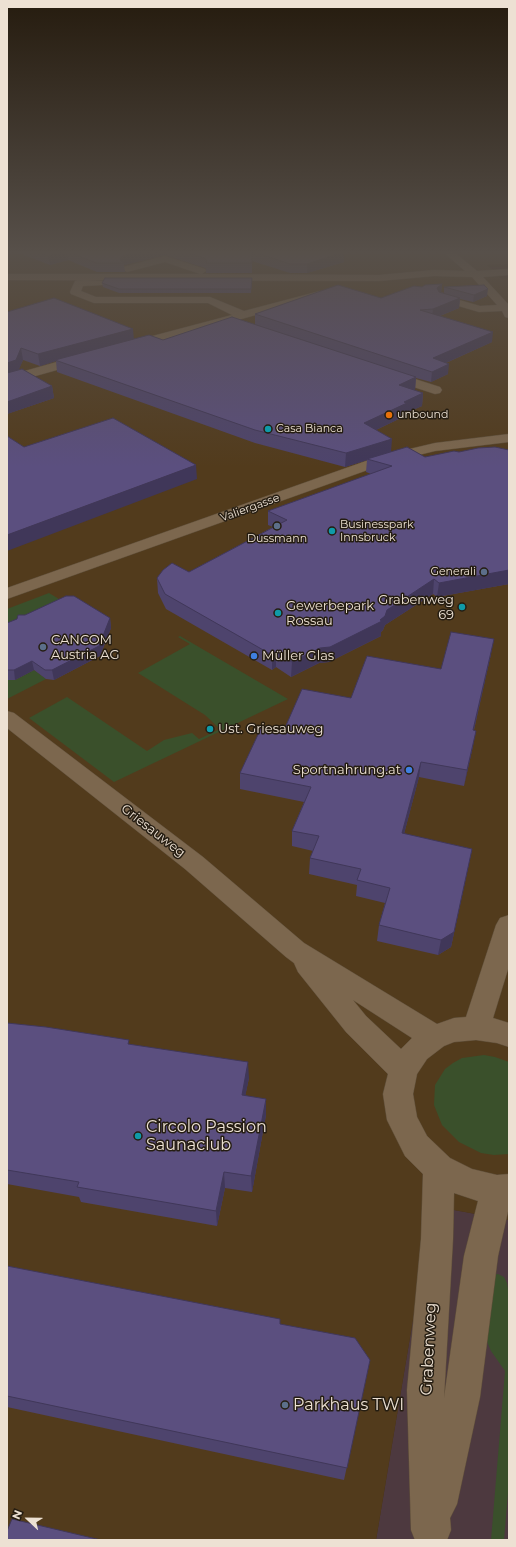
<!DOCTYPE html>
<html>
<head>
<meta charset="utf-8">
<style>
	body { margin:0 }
	#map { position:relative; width:516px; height:1547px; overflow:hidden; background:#46331b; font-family:Montserrat,sans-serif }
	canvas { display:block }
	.frame { position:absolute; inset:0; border:8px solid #ede1d3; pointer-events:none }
	.north { position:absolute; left:8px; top:1499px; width:40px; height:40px; -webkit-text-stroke:3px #251d12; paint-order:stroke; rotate:292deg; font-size:11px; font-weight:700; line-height:16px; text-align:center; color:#ede1d3 }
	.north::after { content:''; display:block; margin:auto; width:14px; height:18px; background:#ede1d3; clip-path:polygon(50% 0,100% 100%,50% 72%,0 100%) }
</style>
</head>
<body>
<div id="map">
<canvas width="516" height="1547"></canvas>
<div class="frame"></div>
<div class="north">N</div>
</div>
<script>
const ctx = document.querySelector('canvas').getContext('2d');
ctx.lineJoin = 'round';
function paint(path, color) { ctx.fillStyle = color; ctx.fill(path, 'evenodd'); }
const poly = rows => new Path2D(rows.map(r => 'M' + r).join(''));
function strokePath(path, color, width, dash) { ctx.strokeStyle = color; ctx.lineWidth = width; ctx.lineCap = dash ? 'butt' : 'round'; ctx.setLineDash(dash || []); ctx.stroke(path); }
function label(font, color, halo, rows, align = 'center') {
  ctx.font = font + ' Montserrat,sans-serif'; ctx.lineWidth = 3; ctx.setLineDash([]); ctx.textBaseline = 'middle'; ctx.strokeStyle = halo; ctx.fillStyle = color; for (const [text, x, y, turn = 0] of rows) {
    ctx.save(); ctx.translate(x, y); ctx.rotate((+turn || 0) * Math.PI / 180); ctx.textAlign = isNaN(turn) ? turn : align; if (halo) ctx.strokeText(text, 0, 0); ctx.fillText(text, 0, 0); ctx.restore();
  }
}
const commercial = poly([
	[432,1206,509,1220,509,1540,376,1540]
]);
const built = poly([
	[7,251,509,251,509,264,487,265,502,279,509,278,509,1220,432,1206,376,1540,7,1540]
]);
const green = poly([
	[49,593,64,602,7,634,7,609],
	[180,636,288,699,114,782,29,718,67,697,147,751,164,740,192,733,199,739,220,729,205,715,138,673,190,644,178,637],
	[34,670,46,679,7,699,7,680,15,680],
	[484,1055,495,1057,509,1062,509,1154,494,1155,481,1153,459,1142,442,1125,434,1105,435,1085,445,1069,453,1063,462,1058],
	[498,1274,504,1277,507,1283,509,1295,509,1481,504,1540,491,1540,505,1371,491,1351,484,1335,492,1275]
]);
const minor = poly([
	[442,251,453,251,477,271,509,269,509,275,483,277,509,305,509,318,505,317,502,311,479,312,438,300,437,298,442,295,480,306,497,305,472,277,434,276,379,281,7,280,7,274,200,274,165,262,127,272,122,269,123,267,165,256,205,269,206,271,202,274,379,275,434,270,465,271,442,251],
	[79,280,103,281,104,283,103,285,83,286,81,291,96,297,210,297,244,311,320,291,325,294,324,296,130,350,126,349,124,346,126,343,232,315,208,303,94,303,71,294,70,292,75,281,79,280],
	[85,354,89,355,91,358,89,361,7,384,7,376,85,354],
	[387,370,440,387,442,390,440,393,435,394,383,377,381,374,383,371,387,370],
	[509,434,509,442,435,451,390,462,7,599,7,588,380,456,435,443,509,434],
	[7,711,14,713,203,857,304,943,437,1024,454,1018,466,1017,496,925,500,918,509,915,509,966,493,1018,509,1023,509,1047,497,1043,476,1040,454,1042,444,1046,427,1059,417,1074,413,1094,417,1117,427,1136,450,1158,472,1169,497,1175,509,1174,509,1207,498,1256,480,1397,457,1504,450,1518,451,1530,447,1540,415,1540,411,1530,407,1390,421,1239,423,1174,405,1156,387,1120,383,1094,388,1074,346,1032,298,972,294,963,286,957,185,869,7,728,7,711],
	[353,1000,412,1038,401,1049,366,1016,353,1000],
	[454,1193,478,1201,464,1256,444,1398,453,1239,454,1193]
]);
const wall = poly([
	[14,251,343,251,340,251,344,262,307,273,290,273,252,261,252,273,206,273,206,269,205,268,165,255,124,265,125,272,97,272,68,260,50,265],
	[252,278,251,293,119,293,103,287,102,283],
	[442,284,441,292,444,293,444,287,487,296,473,302,460,299,459,308,440,316,492,342,446,363,448,374,431,382,416,378,415,390,414,390,423,393,422,406,406,413,405,416,376,430,391,452,425,457,459,452,509,450,509,584,437,597,433,594,385,625,383,630,381,632,381,636,329,662,319,663,291,677,276,667,272,670,166,609,158,593,157,578,189,572,273,527,268,525,268,511,371,474,366,472,367,460,345,467,255,443,57,372,56,361,40,366,23,360,18,370,52,386,54,398,7,414,7,312,133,339,163,340,255,324,255,314,381,298,422,287],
	[110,618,111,628,100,656,54,680,46,679,34,670,15,680,7,680,7,623],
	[491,654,474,730,473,746,464,786,419,777,404,834,472,849,451,947,438,955,377,941,379,925,385,903,356,896,357,885,309,874,310,858,313,851,292,846,292,831,304,802,240,789,240,773,284,730,351,698],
	[7,1023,130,1044,249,1078,245,1096,266,1099,266,1115,252,1192,225,1188,217,1226,81,1202,79,1197,7,1184],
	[7,1266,280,1324,370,1360,344,1480,7,1407]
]);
const shadedWall = poly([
	[67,251,68,260,50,265,48,256],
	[144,251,164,251,165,255,124,265,124,263,120,260,122,256],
	[344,252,344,262,307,273,307,264],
	[442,284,441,294,436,298,437,288],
	[488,289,487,296,473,302,474,295],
	[460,298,459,308,432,319,433,309],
	[133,329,134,340,55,360,56,361,40,366,38,354],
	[493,332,492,342,432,369,433,358],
	[21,348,23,360,18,372,7,375,7,363],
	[449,364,448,374,431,382,432,372],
	[416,377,415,390,398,397,399,385],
	[52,386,54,398,7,414,7,402],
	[423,393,422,406,406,413,405,416,363,436,364,423,404,402],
	[392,439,391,452,367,459,367,460,345,467,346,453],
	[196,465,197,479,7,551,7,535],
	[509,570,509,584,437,597,439,583],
	[434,579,433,594,385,625,383,630,381,632,381,636,329,662,319,663,291,677,292,662,380,620,387,610],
	[110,618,111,628,100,656,54,680,52,670],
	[494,639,491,654,470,746,473,730],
	[276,652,276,667,272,670,272,655],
	[32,661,34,670,15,680,14,670],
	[476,731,473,746,464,786,467,770],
	[421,762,419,777,400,849,402,833],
	[472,849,451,947,438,955,441,940],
	[248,1062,249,1078,242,1112,242,1095],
	[266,1099,266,1115,252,1192,251,1176],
	[224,1172,225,1188,217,1226,216,1211]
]);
const building = poly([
	[36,251,144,251,122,256,120,260,124,263,96,263,67,251,48,256,36,251],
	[181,251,338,251,344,252,307,264,290,264,252,251,252,263,206,263,207,261,205,258,181,251],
	[105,278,252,278,251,289,119,289,102,283,105,278],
	[442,284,437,288,439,292,460,298,433,309,420,310,493,332,433,358,449,364,432,372,255,314,338,285,381,298,414,286,422,287,425,285,442,284],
	[484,285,488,289,474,295,444,287,484,285],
	[54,298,133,329,38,354,21,348,16,360,7,363,7,312,54,298],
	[232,317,416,377,399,385,423,393,404,402,407,403,364,423,392,439,346,453,255,430,55,360,149,335,163,340,232,317],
	[22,369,52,386,7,402,7,373,22,369],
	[113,418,196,465,7,535,7,436,24,447,113,418],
	[407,447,425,457,454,451,459,452,478,448,495,447,509,450,509,570,439,583,434,579,387,610,385,616,380,620,382,621,330,647,320,648,292,662,276,652,272,655,165,594,157,578,163,570,172,563,189,572,287,520,268,511,392,466,367,459,407,447],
	[66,596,74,596,110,618,99,646,52,670,45,670,32,661,14,670,7,670,7,623,17,619,18,615,25,615,66,596],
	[451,632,494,639,473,730,476,731,467,770,421,762,402,833,472,849,454,932,441,940,379,925,390,888,357,880,361,869,310,858,319,836,292,831,311,787,240,773,262,726,284,730,302,689,351,698,367,656,441,669,451,632],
	[7,1023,46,1027,129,1040,128,1044,248,1062,242,1095,266,1099,251,1176,224,1172,216,1211,77,1187,79,1182,7,1170,7,1023],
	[7,1266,280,1319,280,1324,355,1338,370,1360,347,1468,7,1396,7,1266],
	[12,1519,101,1540,7,1540,7,1531,12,1519]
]);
const markers = [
	[389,415,4,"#e8710a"],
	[268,429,4,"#0f9aa8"],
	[277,526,4,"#5c6f8a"],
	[332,531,4,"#0f9aa8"],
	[484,572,4,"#5c6f8a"],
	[462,607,4,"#0f9aa8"],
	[278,613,4,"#0f9aa8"],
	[43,647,4,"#5c6f8a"],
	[254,656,4,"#3f7fe0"],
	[210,729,4,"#0f9aa8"],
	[409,770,4,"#3f7fe0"],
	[138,1136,4,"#0f9aa8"],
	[285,1405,4,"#5c6f8a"]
];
const farPoinames = [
	["unbound",397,415],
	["Casa Bianca",276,429],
	["Businesspark",340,525],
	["Innsbruck",340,538],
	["Dussmann",277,539,"center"],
	["Generali",476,572,"right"]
];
const farStreetnames = [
	["Valiergasse",250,508,-20]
];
const poiNames = [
	["Grabenweg",454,600,"right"],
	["69",454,615,"right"],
	["Gewerbepark",286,606],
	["Rossau",286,621],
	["CANCOM",51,640],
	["Austria AG",51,655],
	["Müller Glas",262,656],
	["Ust. Griesauweg",218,729],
	["Sportnahrung.at",401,770,"right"]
];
const streetNames = [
	["Griesauweg",153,831,38]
];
const nearPoinames = [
	["Circolo Passion",146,1127],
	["Saunaclub",146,1145],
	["Parkhaus TWI",293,1405]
];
const nearStreetnames = [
	["Grabenweg",429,1349,-87]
];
paint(commercial, '#4d393f');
paint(built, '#523b1c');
paint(green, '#3a502b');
strokePath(minor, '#5e4e39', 1);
paint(minor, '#7c674e');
paint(wall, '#4e446d');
paint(shadedWall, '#403759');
paint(building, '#5b4f7f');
strokePath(building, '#403759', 1);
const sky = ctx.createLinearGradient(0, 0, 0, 467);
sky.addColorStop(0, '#261c0f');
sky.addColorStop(0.54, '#57504a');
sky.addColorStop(1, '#57504a00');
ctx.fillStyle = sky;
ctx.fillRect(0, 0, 516, 467);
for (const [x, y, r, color] of markers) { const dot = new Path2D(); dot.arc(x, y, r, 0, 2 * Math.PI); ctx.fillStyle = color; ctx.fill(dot); strokePath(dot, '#251d12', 1.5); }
label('11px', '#ede1d3', '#251d12', farPoinames, 'left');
label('11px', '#ede1d3', '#251d12', farStreetnames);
label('13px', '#ede1d3', '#251d12', poiNames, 'left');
label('13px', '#ede1d3', '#251d12', streetNames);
label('16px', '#ede1d3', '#251d12', nearPoinames, 'left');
label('16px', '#ede1d3', '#251d12', nearStreetnames);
</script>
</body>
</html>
